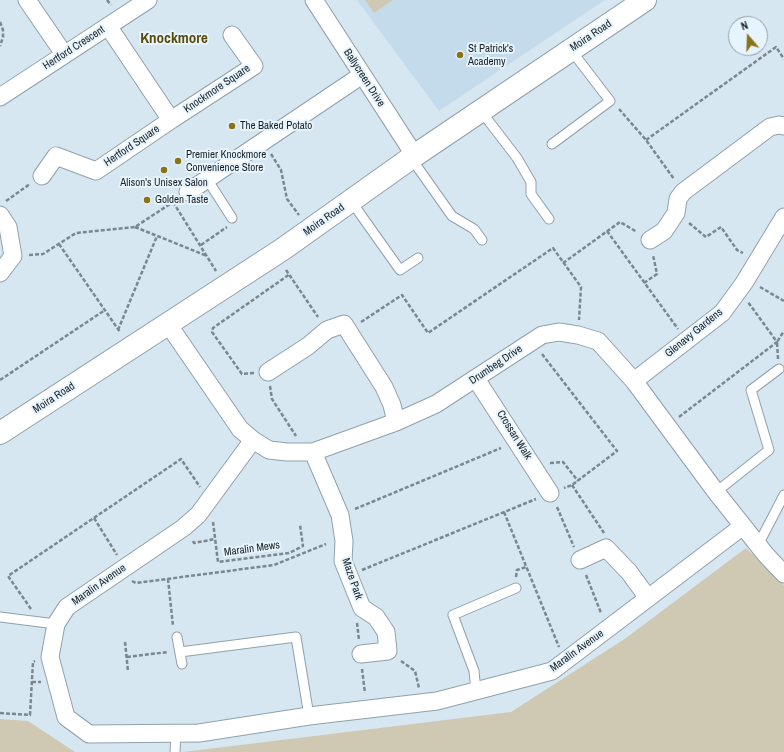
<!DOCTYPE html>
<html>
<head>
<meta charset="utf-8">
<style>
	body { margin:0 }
	#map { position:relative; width:784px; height:752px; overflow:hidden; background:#d6e7f2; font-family:"Archivo Narrow",sans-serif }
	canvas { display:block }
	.north { position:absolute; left:728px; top:16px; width:40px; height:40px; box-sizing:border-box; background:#e6f4fd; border:1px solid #95a0a7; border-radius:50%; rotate:341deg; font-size:11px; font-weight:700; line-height:16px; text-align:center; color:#1b2125 }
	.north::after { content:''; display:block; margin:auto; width:14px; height:18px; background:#887416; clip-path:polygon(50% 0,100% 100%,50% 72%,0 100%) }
</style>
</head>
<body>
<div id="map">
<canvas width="784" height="752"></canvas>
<div class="north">N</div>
</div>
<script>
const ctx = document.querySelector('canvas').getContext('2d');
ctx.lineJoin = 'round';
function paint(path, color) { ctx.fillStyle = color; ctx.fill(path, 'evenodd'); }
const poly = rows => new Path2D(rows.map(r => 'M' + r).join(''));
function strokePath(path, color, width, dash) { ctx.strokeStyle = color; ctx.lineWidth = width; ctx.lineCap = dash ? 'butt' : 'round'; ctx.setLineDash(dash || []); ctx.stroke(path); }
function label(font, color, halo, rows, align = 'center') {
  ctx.font = font + ' "Archivo Narrow",sans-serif'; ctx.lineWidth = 4; ctx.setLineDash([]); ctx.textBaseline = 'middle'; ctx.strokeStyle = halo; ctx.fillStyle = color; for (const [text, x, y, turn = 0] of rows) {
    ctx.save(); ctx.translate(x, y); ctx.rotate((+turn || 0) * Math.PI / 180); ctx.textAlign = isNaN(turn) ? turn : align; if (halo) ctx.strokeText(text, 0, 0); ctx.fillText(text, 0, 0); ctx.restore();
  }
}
const built = poly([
	[357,0,605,0,439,111]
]);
const green = poly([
	[365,0,393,0,374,13],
	[746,548,784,585,784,752,183,752,511,712,626,638],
	[0,719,28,721,75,752,0,752]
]);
const path = poly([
	[107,0,111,5],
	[0,22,3,30,3,37,0,46],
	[619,109,646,140,674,179],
	[646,140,776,47,784,59],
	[271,154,281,170,287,199,299,215],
	[6,201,30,184],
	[173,202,216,271],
	[689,223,706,237,721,227,737,250,743,253],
	[135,227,207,256],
	[607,231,678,329],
	[59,244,120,332],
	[201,245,227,227],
	[29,255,43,254,76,233,135,227,176,200],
	[563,263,620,222,637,232],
	[286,270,318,317],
	[644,283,657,274,653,255],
	[760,287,784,301],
	[361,322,402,295,428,333,553,248,581,287,579,320],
	[118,330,157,236],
	[542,354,617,451,572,485,564,488],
	[778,359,777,342,784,331],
	[254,373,242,374,212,332,213,328,290,274],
	[0,380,105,310],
	[270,386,272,399,296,436],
	[679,417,777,342,748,302],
	[550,463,563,462,578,481],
	[572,485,604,533],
	[557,507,574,547],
	[355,509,501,448],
	[504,512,559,647],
	[94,518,117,555],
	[213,522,218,562,289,553,303,546,300,525],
	[193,541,194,543,215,539],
	[362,570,536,499],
	[586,575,601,613],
	[516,577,517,570,526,567],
	[168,579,173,626],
	[132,581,136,583,274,565,326,544],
	[31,609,8,576,181,459,200,487],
	[357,623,359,640],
	[125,642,128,671],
	[127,657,168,652],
	[401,661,415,671,419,688],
	[362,669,365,693],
	[32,682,41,682],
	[0,713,30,715,33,662,35,661]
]);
const lane = poly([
	[481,111,517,158,531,182,531,194,549,219],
	[552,144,610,101,571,50],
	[411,158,452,216,474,229,482,240],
	[207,179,232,218],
	[351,201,400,270,418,258],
	[716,492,769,450,751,390,779,369],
	[758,545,784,495],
	[0,617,56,624],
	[177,637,182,664],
	[180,652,296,637,309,716],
	[476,692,474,671,453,615,516,588],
	[175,752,176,733]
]);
const street = poly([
	[27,0,64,54],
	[314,0,415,156],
	[0,97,148,0],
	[171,120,254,66,232,35],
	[42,176,56,156,96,171,171,120,108,26],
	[188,192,362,75],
	[0,215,8,227,13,256,0,273],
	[650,240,664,231,676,213,678,199,683,192,770,127,779,125,784,126],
	[168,324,240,429,253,440,269,450,287,452,313,452,396,422,436,404,542,335,559,332,578,335,598,341,634,381,716,492,766,555,784,574],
	[268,372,308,346,327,330,344,324,384,387,392,405,396,422],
	[476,379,550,493],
	[634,381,722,313,744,283,784,217],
	[253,440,198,515,183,528,67,607,56,624,50,657,66,717,89,734,199,733,309,716,437,701,552,671,743,526],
	[313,452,340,515,344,541,343,561,362,608,376,617,386,632,388,651,361,654],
	[580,560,606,548,629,572,648,598]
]);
const highway = poly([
	[0,433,283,249,411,158,645,0]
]);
const markers = [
	[460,55,4,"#887416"],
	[232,126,4,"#887416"],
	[178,161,4,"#887416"],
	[164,170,4,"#887416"],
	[147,200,4,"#887416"]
];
const streetNames = [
	["Moira Road",591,36,-34],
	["Hertford Crescent",74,48,-33],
	["Ballycreen Drive",364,78,57],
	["Knockmore Square",217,89,-34],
	["Hertford Square",132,146,-34],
	["Moira Road",324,220,-35],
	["Glenavy Gardens",694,333,-39],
	["Drumbeg Drive",496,365,-34],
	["Moira Road",54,398,-33],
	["Crossan Walk",514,435,58],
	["Maralin Mews",252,549,-8],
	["Maze Park",352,579,71],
	["Maralin Avenue",99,585,-35],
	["Maralin Avenue",577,651,-36]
];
const poiNames = [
	["St Patrick's",468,49],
	["Academy",468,62],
	["The Baked Potato",240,126],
	["Premier Knockmore",186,155],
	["Convenience Store",186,168],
	["Alison's Unisex Salon",164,183,"center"],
	["Golden Taste",155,200]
];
const districtNames = [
	["Knockmore",174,39]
];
paint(built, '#c4dbeb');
paint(green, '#cfc9b3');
strokePath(lane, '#90a1ab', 11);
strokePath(street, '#90a1ab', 19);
strokePath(highway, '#90a1ab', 24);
strokePath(path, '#7b878e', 2.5, [4, 2]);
strokePath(lane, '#fff', 9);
strokePath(street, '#fff', 17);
strokePath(highway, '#fff', 22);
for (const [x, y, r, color] of markers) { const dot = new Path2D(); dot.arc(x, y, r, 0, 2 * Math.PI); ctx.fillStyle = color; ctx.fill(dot); strokePath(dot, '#e6f4fd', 1.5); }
label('11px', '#1b2125', '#e6f4fd', streetNames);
label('11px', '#1b2125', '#e6f4fd', poiNames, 'left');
label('bold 15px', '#594b0a', '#e6f4fd', districtNames);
</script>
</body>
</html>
